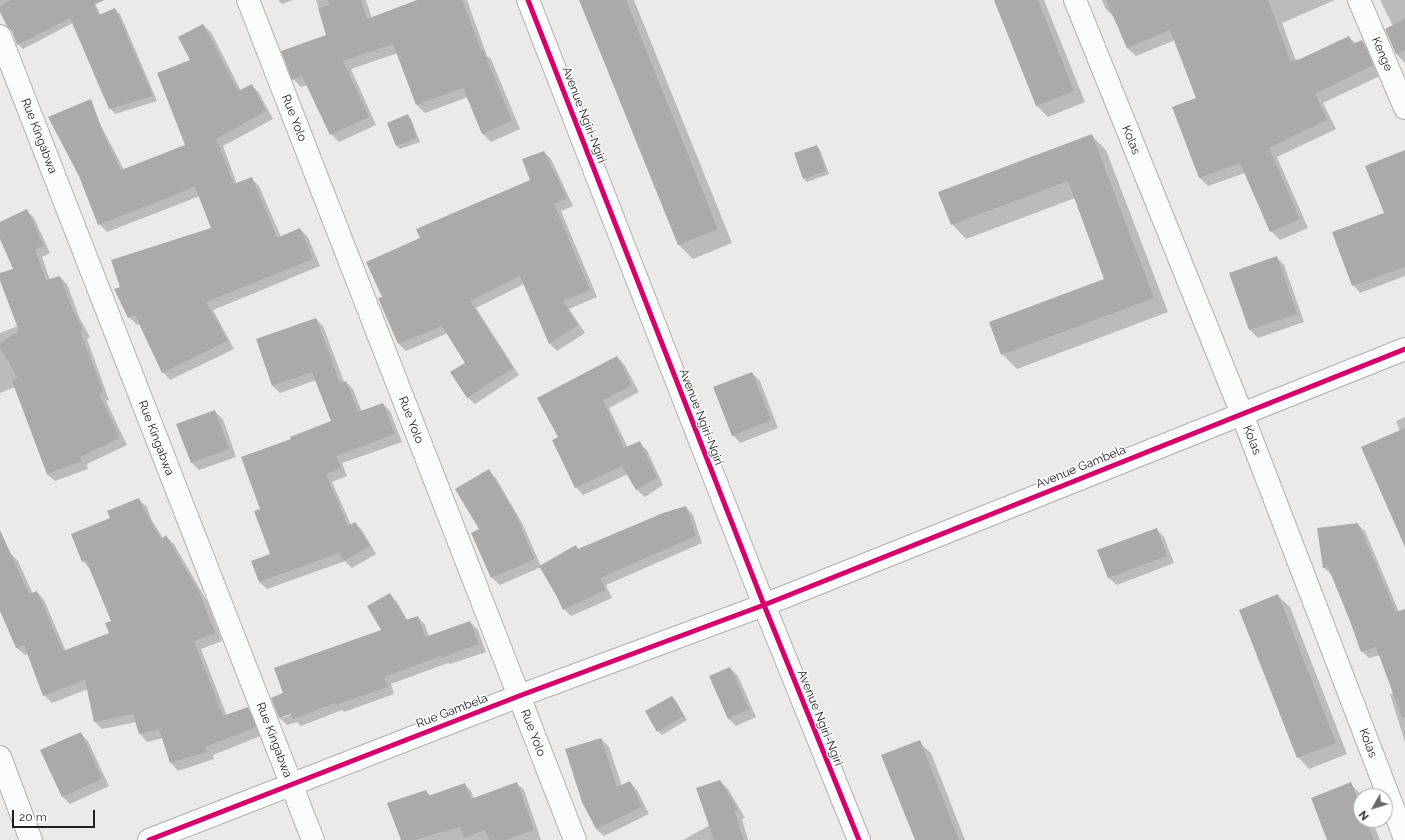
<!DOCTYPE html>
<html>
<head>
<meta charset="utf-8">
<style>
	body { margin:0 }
	#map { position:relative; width:1405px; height:840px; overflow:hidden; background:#eceae8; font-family:Raleway,sans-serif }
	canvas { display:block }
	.north { position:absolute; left:1353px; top:788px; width:40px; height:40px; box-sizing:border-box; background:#fff; border:1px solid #a7a6a6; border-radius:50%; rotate:231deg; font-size:11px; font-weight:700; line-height:16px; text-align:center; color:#232120 }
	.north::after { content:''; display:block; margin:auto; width:14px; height:18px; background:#696766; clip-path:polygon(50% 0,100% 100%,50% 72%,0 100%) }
	.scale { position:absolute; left:12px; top:810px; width:83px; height:18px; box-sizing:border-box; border:2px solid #232120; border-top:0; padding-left:5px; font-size:12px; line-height:14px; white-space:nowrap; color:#232120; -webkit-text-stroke:3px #fff; paint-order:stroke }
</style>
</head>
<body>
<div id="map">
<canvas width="1405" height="840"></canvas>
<div class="north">N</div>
<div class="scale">20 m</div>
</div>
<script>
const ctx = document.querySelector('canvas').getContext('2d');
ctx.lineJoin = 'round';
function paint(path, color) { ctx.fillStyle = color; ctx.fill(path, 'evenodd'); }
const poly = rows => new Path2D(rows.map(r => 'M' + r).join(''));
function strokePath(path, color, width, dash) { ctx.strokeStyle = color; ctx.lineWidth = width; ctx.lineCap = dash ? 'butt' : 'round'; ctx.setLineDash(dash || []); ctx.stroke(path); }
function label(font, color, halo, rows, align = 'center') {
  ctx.font = font + ' Raleway,sans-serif'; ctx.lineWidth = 3; ctx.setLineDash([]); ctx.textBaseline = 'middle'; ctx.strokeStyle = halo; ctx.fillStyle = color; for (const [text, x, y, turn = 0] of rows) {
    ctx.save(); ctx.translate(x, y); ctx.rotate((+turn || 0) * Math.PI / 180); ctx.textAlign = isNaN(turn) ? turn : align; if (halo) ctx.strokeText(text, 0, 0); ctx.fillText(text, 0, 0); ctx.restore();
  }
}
const shadow = poly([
	[0,0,93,0,101,15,115,9,120,14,157,101,115,114,110,108,73,23,23,49,18,44,13,31,0,10],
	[278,0,293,0,282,4],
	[316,0,366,0,372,19,419,0,467,0,487,56,491,59,520,129,491,142,483,134,468,97,425,113,417,105,398,53,351,69,376,125,339,142,331,134,308,85,301,87,293,79,327,35],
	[580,0,634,0,732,243,693,259,678,244],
	[995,0,1044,0,1085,102,1048,117,1037,106],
	[1102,0,1335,0,1282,23,1296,61,1299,61,1349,37,1356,44,1362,41,1371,50,1382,75,1323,103,1336,129,1277,157,1308,228,1280,240,1271,231,1245,173,1208,186,1199,177,1197,98,1175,40,1136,56,1127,48,1114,17,1105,8],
	[1380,0,1405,0,1405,63,1397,55,1386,29,1393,26],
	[203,25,211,32,241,91,251,85,259,93,273,119,223,146,237,184,251,178,259,186,281,237,300,229,308,237,320,266,213,310,234,349,170,380,163,372,140,323,137,325,129,317,213,228,200,196,107,232,99,224,93,110,124,170,186,145,191,60],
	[408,116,411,119,420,142,400,149,397,146],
	[1092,136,1106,150,1168,312,1017,369,1002,354,1106,280,1075,198,966,239,952,224],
	[817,146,820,150,829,174,807,182,803,178],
	[1405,151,1405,276,1360,293,1353,285,1385,214],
	[544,152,551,159,573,206,561,211,597,297,569,309,585,333,557,351,550,344,524,284,476,308,519,375,475,404,467,397,467,363,448,333,406,351,399,344,379,299,383,297,422,238,532,181],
	[27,211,34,218,50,253,42,257,50,280,60,277,67,284,80,319,90,337,87,339,109,400,106,401,127,445,87,464,88,469,55,481,47,474,15,387,0,393,0,333,18,326,0,278,0,274,15,269,0,237,0,223],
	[1276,257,1284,265,1304,322,1258,338,1250,330,1231,273],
	[316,319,323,326,344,382,346,382,353,389,362,412,383,404,390,411,402,442,342,463,347,476,332,482,351,525,355,523,362,530,376,554,352,568,345,561,267,589,259,582,271,555,261,510,292,440,332,422,316,380,280,393,273,386,257,340],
	[617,357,624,364,639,392,609,408,628,448,639,443,647,450,663,485,645,497,637,490,628,474,583,495,576,487,559,437],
	[752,373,760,381,778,428,740,443,733,435],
	[215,412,223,419,236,457,199,470,192,463,178,425],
	[1405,417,1405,530,1400,431,1396,421],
	[488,471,496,478,522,523,541,566,576,547,579,550,686,507,693,515,702,543,606,585,612,598,571,616,564,609,558,597,541,567,500,585,492,578,472,533,480,530],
	[139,500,147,507,151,519,163,538,166,537,174,544,208,603,222,641,201,649,227,716,247,708,255,716,263,735,213,755,214,759,178,771,171,763,163,738,147,742,140,734,136,722,102,729,94,721,88,689,52,703,44,695,28,654,25,655,17,648,0,609,0,533,10,553,18,561,33,594,37,592,44,600,66,651,110,634,112,621,90,569,83,561,111,518],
	[1357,524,1365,531,1399,612,1405,610,1405,742,1390,694,1394,693,1380,655,1369,658,1362,651,1332,575,1324,568],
	[1156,529,1164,537,1174,563,1117,585,1109,578,1099,551],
	[389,594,397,602,408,621,418,617,425,625,429,637,470,622,478,630,486,652,450,664,448,663,391,684,394,694,344,712,342,710,301,726,297,722,287,725,280,718,284,694,382,630],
	[296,713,282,718,282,716],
	[1278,596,1290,607,1347,754,1309,769,1298,757],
	[730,668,738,676,756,717,736,726,728,718],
	[672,697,676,701,687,720,662,735,658,731],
	[80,733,88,741,109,786,70,804,62,796],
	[601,739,609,747,622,786,630,782,637,790,649,814,604,836,596,829],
	[919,742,931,753,965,840,916,840],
	[720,781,728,789,745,818,742,819,748,840,683,840,710,825],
	[464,784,471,791,474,799,517,784,524,790,541,840,402,840,426,791,431,796],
	[1351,784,1362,796,1361,796,1361,820,1372,820,1380,840,1328,840]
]);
const building = poly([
	[11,0,104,0,94,5,99,15,115,8,153,96,109,109,70,18,17,45,12,31,7,26,0,12,0,6],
	[328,0,361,0,367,19,417,0,462,0,481,50,483,50,512,121,482,134,463,88,416,105,393,44,343,61,369,117,330,135,302,76,292,80,281,51,326,35,318,8,329,5],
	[579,0,626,0,718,229,678,245],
	[994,0,1038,0,1074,91,1036,106],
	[1106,0,1268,0,1291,62,1298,59,1298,60,1349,36,1353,44,1362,40,1373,65,1315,94,1327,120,1269,148,1300,219,1270,232,1240,163,1199,178,1172,107,1196,98,1170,30,1127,48],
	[1405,19,1405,50,1396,54,1385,29],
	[203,24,238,91,252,84,266,111,216,139,234,184,252,177,277,238,300,228,313,259,206,302,228,341,162,373,135,315,128,318,114,289,120,287,111,260,211,228,195,187,98,225,79,176,48,117,91,99,105,138,121,170,185,145,157,73,190,60,178,37],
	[408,114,417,138,396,146,387,123],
	[1092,134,1154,298,1001,355,989,322,1104,279,1068,181,951,225,938,192],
	[817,145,826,171,803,179,794,153],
	[1405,150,1405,267,1352,286,1332,232,1384,213,1365,166],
	[544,151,567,198,554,204,590,290,563,301,578,325,549,344,520,276,470,301,513,368,467,398,450,372,465,363,442,326,398,344,378,298,382,297,366,262,420,238,416,229,530,180,522,159],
	[27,209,44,246,35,249,46,280,60,276,73,311,83,330,80,331,103,392,99,394,120,438,80,457,82,461,47,474,12,381,18,378,0,348,0,343,19,331,0,281,0,273,13,269,0,239,0,222],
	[1277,256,1297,314,1249,330,1229,273],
	[316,318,340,383,346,381,358,412,383,403,395,434,336,456,341,468,326,474,348,526,355,522,370,546,344,561,339,553,259,582,251,561,270,554,254,511,260,509,241,457,291,439,290,437,331,421,312,372,272,386,256,339],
	[617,356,632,385,603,400,624,448,640,441,657,478,636,490,622,466,575,488,552,440,558,437,537,398],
	[752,372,771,420,732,436,713,387],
	[215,410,229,449,191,463,176,424],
	[1405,428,1405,547,1361,447],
	[489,469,515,514,535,559,491,578,471,533,479,529,455,489],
	[139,498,144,510,161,539,166,535,200,594,215,633,194,641,223,716,248,707,256,727,205,747,207,752,170,763,159,729,139,734,133,714,94,722,85,680,43,696,24,645,16,648,0,611,0,530,29,594,37,591,63,651,109,633,105,623,111,621,86,560,82,562,71,534,110,518,107,511],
	[686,506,696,536,600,578,606,590,563,610,557,597,539,566,576,545,578,549,663,513],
	[1358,523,1396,612,1405,609,1405,717,1402,718,1376,647,1361,652,1350,621,1328,567,1323,568,1317,528],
	[1157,528,1167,556,1108,578,1097,550],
	[390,593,406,620,418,616,425,637,470,621,479,644,441,658,441,656,384,677,388,687,335,705,335,703,293,719,291,714,279,718,271,698,283,693,274,668,381,630,367,606],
	[1278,594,1336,743,1297,758,1239,610],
	[730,667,749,709,728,719,709,676],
	[672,696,684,716,657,732,645,711],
	[81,732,102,779,62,797,40,750],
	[601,738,617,787,630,781,642,807,596,829,582,802,565,749],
	[920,740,959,840,915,840,881,755],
	[720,780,738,810,735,812,744,840,714,840,696,788],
	[517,782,534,830,505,840,489,840,485,830,464,838,460,827,414,840,401,840,387,803,426,790,428,796,465,783,471,799],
	[1351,782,1361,808,1361,820,1366,820,1374,840,1327,840,1311,798]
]);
const street = poly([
	[248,0,575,840],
	[1075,0,1242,414,1405,839],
	[1359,0,1405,108],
	[0,36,313,840],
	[764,605,1405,349],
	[0,757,31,840]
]);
const secondary = poly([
	[528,0,764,605,859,840],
	[149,840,519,696,764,605]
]);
const cycleway = poly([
	[528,0,764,605,859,840],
	[149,840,519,696,764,605,1405,349]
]);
const streetNames = [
	["Kenge",1382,54,67],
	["Avenue Ngiri-Ngiri",584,115,69],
	["Rue Yolo",294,118,69],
	["Rue Kingabwa",39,136,69],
	["Kolas",1131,140,68],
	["Avenue Ngiri-Ngiri",701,417,69],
	["Rue Yolo",411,420,69],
	["Rue Kingabwa",156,438,69],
	["Kolas",1252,440,69],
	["Avenue Gambela",1081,467,-22],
	["Rue Gambela",452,711,-21],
	["Avenue Ngiri-Ngiri",820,718,68],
	["Rue Yolo",533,733,69],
	["Rue Kingabwa",274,740,69],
	["Kolas",1368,743,69]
];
paint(shadow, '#0003');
paint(building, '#acaaa8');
strokePath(street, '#b1afae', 24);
strokePath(secondary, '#b1afae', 24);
strokePath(street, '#fcfcfc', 22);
strokePath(secondary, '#fcfcfc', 22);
strokePath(cycleway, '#d6006c', 5);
label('12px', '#232120', '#fff', streetNames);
</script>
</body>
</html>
